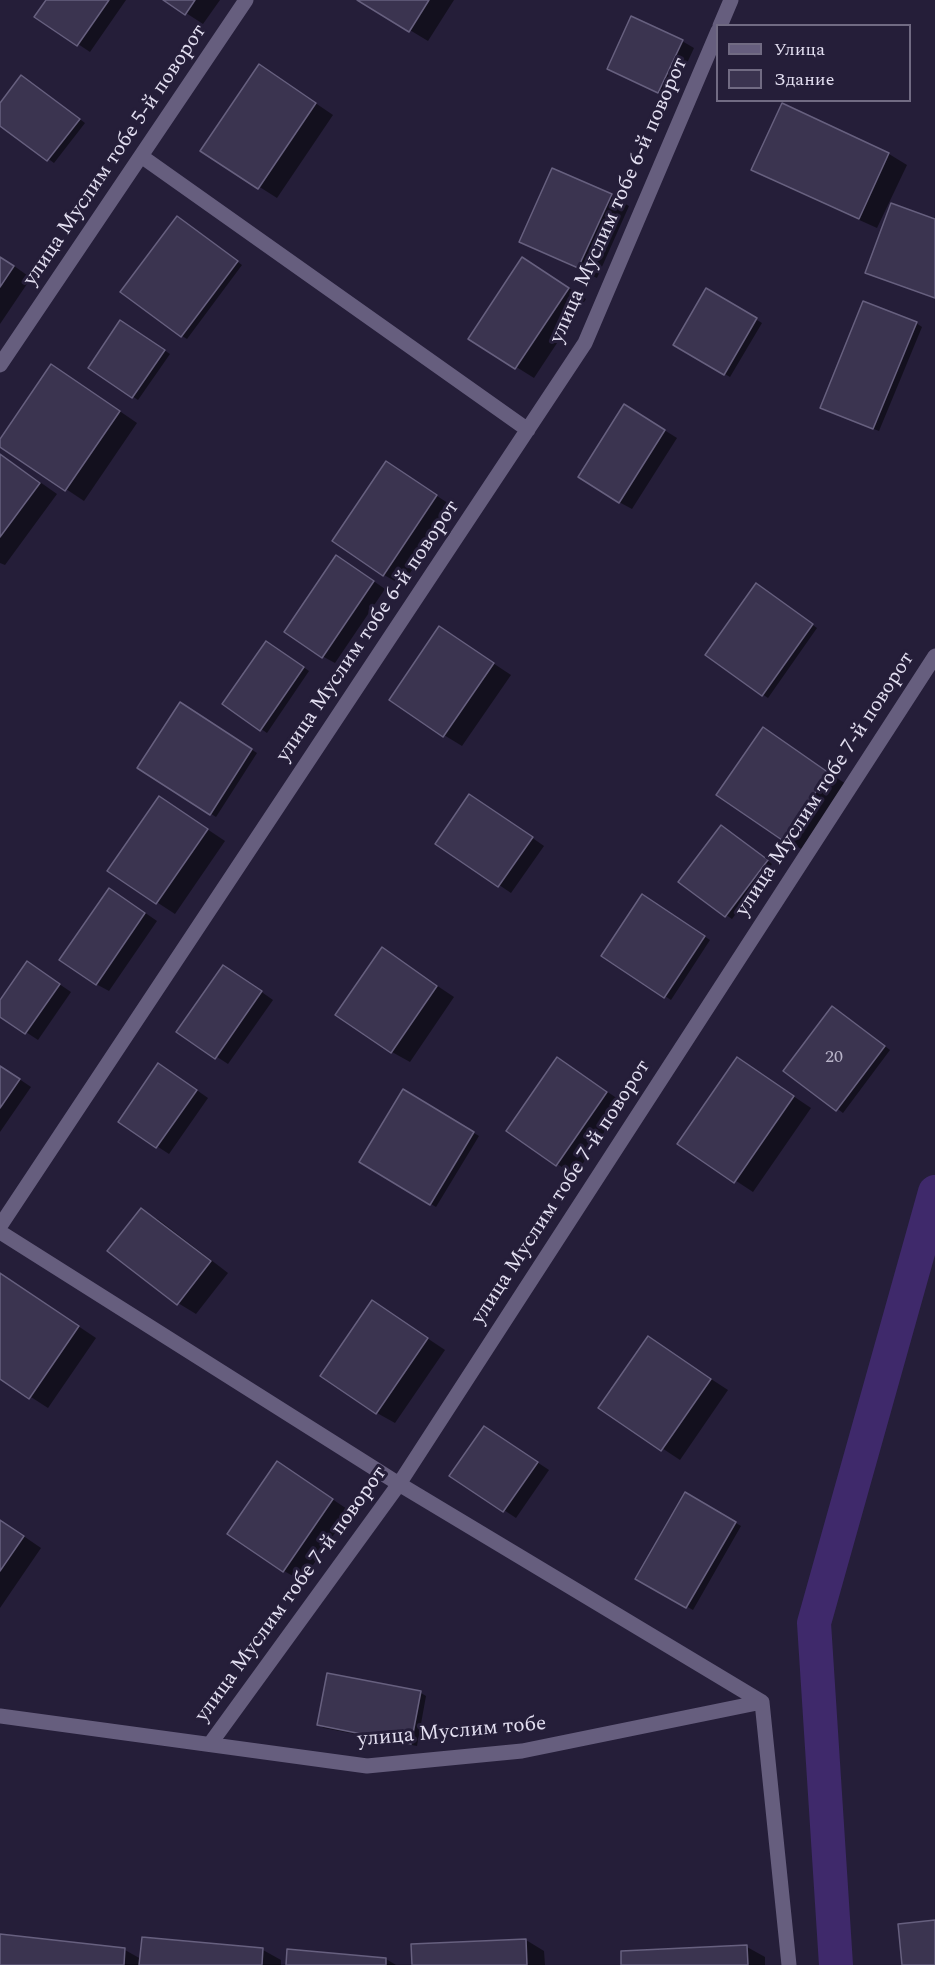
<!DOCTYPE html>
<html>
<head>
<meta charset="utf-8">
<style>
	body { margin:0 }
	#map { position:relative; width:935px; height:1965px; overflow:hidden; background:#251e39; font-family:Spectral,serif }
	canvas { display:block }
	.legend { position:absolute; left:716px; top:24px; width:195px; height:78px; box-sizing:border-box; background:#251e39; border:2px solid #716b83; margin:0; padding:8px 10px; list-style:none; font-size:18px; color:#e3dff1 }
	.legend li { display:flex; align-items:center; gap:12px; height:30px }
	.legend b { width:30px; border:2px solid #716b83 }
</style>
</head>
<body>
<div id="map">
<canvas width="935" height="1965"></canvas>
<ul class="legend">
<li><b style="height:8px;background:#665e7e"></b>Улица</li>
<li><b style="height:16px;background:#3b3450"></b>Здание</li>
</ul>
</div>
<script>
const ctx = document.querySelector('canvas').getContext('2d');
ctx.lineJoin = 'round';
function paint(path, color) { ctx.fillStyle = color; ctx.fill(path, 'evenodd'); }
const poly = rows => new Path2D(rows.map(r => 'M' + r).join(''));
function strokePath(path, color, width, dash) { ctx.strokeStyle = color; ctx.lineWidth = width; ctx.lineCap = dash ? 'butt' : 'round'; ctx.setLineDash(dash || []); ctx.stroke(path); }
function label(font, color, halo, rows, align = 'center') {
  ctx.font = font + ' Spectral,serif'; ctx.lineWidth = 6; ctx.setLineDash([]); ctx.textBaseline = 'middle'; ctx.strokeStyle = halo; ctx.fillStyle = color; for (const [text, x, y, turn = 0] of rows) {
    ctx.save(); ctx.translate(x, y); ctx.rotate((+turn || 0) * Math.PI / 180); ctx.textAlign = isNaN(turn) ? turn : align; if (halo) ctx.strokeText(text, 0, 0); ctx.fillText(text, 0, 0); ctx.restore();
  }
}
const shadow = poly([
	[48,0,126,0,90,52,36,16],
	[166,0,220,0,203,24],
	[360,0,454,0,428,41],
	[682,41,694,48,671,98,621,76],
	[22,76,85,123,54,163,0,124,0,105],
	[277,77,333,115,277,198,203,151],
	[782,105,889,154,907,165,877,228,771,180,753,169],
	[611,196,629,206,597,278,539,251,521,241],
	[183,222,242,265,187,339,182,336],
	[0,256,31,278,0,324],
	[540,270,586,299,534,378,470,338],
	[707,290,762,323,730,377,675,345],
	[916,323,922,327,879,431,828,411],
	[127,325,170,354,138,400,90,368],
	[70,377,137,423,84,501,0,445,0,442],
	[637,413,677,438,632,509,619,502],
	[0,454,57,494,5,565,0,563],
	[386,463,454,507,402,585,384,575],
	[349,564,385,589,335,663,322,656],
	[762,589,817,628,768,698,762,694],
	[440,628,511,675,462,746,444,735],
	[272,646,309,671,267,733,224,704],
	[180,704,257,753,216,817,139,768],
	[763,729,846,784,801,849,718,794],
	[482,803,544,846,511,893,437,843],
	[177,809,225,841,175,914,109,871],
	[727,830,772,864,732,919,726,915],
	[122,897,157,921,109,991,96,984],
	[648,900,710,940,671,1000,603,955],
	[382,949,454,997,410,1062,392,1052],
	[28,963,71,992,38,1040,0,1015,0,1003],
	[236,974,273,1000,228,1064,179,1032],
	[838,1011,890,1050,843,1113,785,1070],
	[738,1059,811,1108,753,1192,680,1144],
	[0,1066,31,1087,0,1132],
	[575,1070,624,1103,575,1175,557,1164],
	[171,1072,208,1098,169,1154,120,1122],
	[404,1091,479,1136,436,1207,361,1162],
	[141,1210,159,1220,228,1273,196,1314,178,1303],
	[0,1274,96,1338,48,1408,0,1377],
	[373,1302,445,1350,395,1423,377,1413],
	[648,1338,728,1390,680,1460,600,1407],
	[496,1435,549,1470,516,1518,451,1475],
	[295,1474,350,1511,302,1581,284,1571],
	[685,1494,741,1526,693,1610,637,1578],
	[0,1520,41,1548,0,1608],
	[421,1693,426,1696,417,1746,324,1728,319,1725],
	[0,1935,125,1950,141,1959,263,1950,281,1960,281,1965,0,1965],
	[526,1940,544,1951,545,1965,413,1965],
	[747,1947,765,1957,765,1965,623,1965],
	[386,1959,396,1965,287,1965]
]);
const canal = poly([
	[836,1965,814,1623,935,1192]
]);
const building = poly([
	[46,0,109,0,77,46,34,17,46,0],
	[163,0,195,0,185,15,163,0],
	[357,0,429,0,409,32,357,0],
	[631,16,683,40,658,93,607,69,631,16],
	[259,64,316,103,258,189,200,151,259,64],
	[21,75,80,119,47,161,0,126,0,103,21,75],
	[782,103,889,153,859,219,751,170,782,103],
	[552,168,612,194,578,268,519,242,552,168],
	[891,203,935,219,935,298,865,273,891,203],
	[177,216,238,261,181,337,120,292,177,216],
	[0,257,14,266,0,287,0,257],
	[522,257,569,288,515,369,468,339,522,257],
	[706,288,757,318,724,375,673,345,706,288],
	[863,301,917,322,873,429,820,408,863,301],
	[120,320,165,350,132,398,88,368,120,320],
	[51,364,120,411,65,491,0,447,0,439,51,364],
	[624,404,665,430,619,503,578,477,624,404],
	[0,454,40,483,0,537,0,454],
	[386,461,437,495,383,576,332,541,386,461],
	[336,555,374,581,322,658,284,632,336,555],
	[756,583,813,624,762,696,705,655,756,583],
	[439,626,494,663,443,737,389,700,439,626],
	[266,641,304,667,260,731,222,704,266,641],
	[180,702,252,749,210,815,137,768,180,702],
	[763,727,829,773,782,840,716,795,763,727],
	[469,794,533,837,498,887,435,844,469,794],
	[159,796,208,829,156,904,107,871,159,796],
	[721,825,768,860,725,917,678,882,721,825],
	[109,888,145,913,96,985,59,960,109,888],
	[642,894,705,936,664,998,601,956,642,894],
	[382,947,437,986,391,1053,335,1015,382,947],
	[27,961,60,984,25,1034,0,1017,0,1000,27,961],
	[223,965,262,991,215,1059,176,1032,223,965],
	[832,1006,885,1046,836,1111,783,1071,832,1006],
	[557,1057,607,1092,556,1166,506,1131,557,1057],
	[737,1057,794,1096,734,1183,677,1144,737,1057],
	[158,1063,197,1090,156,1148,118,1122,158,1063],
	[0,1066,20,1079,0,1108,0,1066],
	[403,1089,474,1132,430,1205,359,1162,403,1089],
	[141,1208,211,1261,177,1305,107,1251,141,1208],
	[0,1273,79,1326,29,1399,0,1379,0,1273],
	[372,1300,428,1338,376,1414,320,1376,372,1300],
	[648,1336,711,1379,661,1451,598,1408,648,1336],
	[484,1426,538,1462,503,1512,449,1476,484,1426],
	[277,1461,333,1499,283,1572,227,1534,277,1461],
	[685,1492,736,1522,686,1608,635,1579,685,1492],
	[0,1520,24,1536,0,1571,0,1520],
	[327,1673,421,1691,411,1744,317,1725,327,1673],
	[935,1920,935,1965,902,1965,898,1924,935,1920],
	[0,1934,125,1948,124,1965,0,1965,0,1934],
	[142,1937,263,1948,262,1965,139,1965,142,1937],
	[526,1939,527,1965,412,1965,411,1944,526,1939],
	[747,1945,748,1965,621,1965,621,1951,747,1945],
	[287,1949,386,1958,386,1965,286,1965,287,1949]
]);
const minor = poly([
	[720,26,731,0],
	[141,156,528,430],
	[0,365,246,0],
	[0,1226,585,343,718,31],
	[0,1232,399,1484,762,1702,789,1965],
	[0,1716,367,1766,522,1751,762,1702],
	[210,1744,399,1484,935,656]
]);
const numberNames = [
	["20",834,1058]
];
const streetNames = [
	["улица Муслим тобе 5-й поворот",116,156,-56],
	["улица Муслим тобе 6-й поворот",620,201,-66],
	["улица Муслим тобе 6-й поворот",369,632,-56],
	["улица Муслим тобе 7-й поворот",826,785,-57],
	["улица Муслим тобе 7-й поворот",562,1193,-57],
	["улица Муслим тобе 7-й поворот",292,1595,-54],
	["улица Муслим тобе",452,1733,-5]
];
paint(shadow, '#0007');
strokePath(canal, '#3f296b', 34);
paint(building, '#3b3450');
strokePath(building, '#67607f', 1.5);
strokePath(minor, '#665e7e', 15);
label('18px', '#b9b4c9', null, numberNames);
label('21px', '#e3dff1', '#251e39', streetNames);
</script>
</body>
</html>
